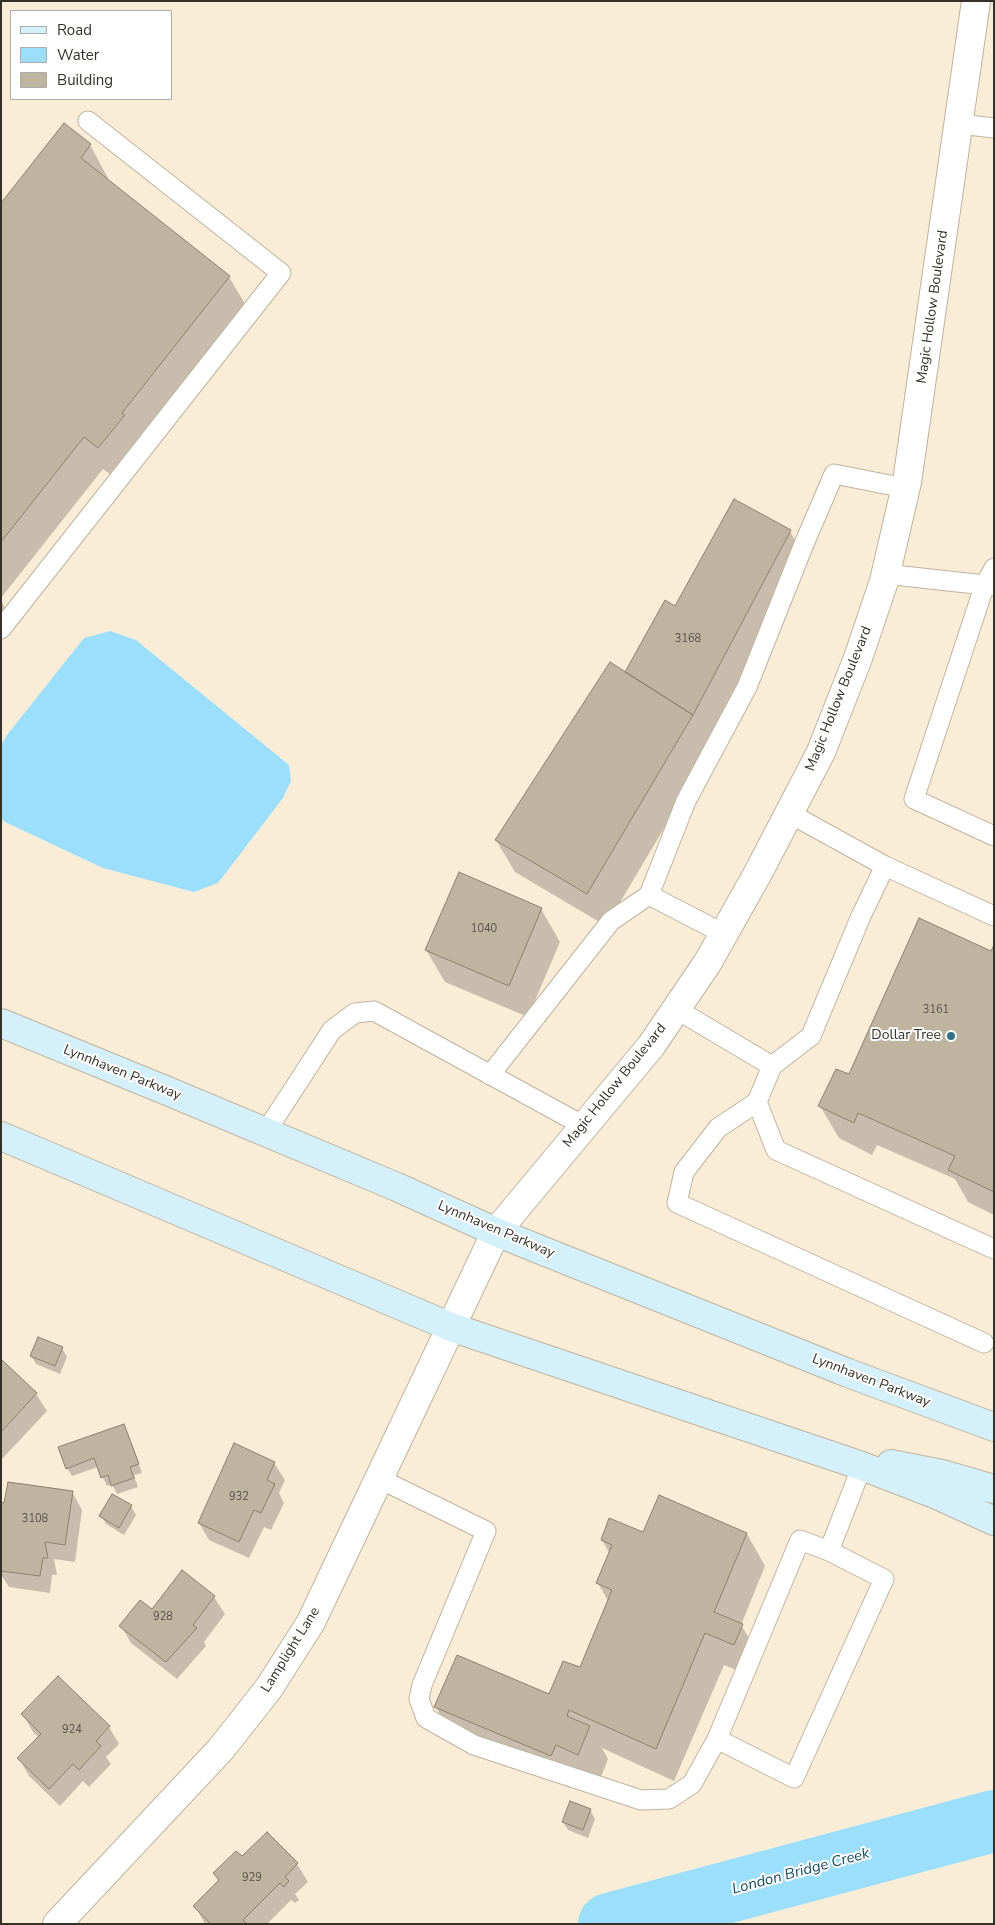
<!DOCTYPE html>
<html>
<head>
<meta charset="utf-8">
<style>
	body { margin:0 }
	#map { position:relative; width:995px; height:1925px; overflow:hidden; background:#faedd8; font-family:"Nunito Sans",sans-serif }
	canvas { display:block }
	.frame { position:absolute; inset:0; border:2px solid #353028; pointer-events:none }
	.legend { position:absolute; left:10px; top:10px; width:162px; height:90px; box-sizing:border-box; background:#fff; border:1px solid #aeaca9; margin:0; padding:6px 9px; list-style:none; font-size:15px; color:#353028 }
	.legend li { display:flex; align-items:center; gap:10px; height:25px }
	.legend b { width:25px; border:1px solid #aeaca9 }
</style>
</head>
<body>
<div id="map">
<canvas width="995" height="1925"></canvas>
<div class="frame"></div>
<ul class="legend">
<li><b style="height:6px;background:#d3f0fb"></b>Road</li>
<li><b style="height:14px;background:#9cdffd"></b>Water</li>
<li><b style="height:14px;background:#bfb4a0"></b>Building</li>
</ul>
</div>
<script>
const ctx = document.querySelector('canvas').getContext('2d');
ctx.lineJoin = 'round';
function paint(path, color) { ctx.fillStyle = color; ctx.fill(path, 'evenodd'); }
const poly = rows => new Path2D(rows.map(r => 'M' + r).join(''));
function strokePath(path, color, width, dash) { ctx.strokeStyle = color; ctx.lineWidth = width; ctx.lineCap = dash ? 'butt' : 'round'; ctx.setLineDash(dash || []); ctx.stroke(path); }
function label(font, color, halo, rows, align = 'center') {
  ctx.font = font + ' "Nunito Sans",sans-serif'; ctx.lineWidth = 4; ctx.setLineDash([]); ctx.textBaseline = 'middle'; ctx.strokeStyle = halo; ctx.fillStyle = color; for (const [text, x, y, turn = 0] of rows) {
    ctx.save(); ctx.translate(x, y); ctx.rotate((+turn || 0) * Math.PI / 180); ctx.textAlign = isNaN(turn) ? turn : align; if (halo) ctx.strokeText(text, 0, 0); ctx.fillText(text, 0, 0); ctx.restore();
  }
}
const water = poly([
	[110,631,136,640,289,765,291,781,283,798,218,883,194,892,103,868,5,822,1,818,1,746,7,735,84,638]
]);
const shadow = poly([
	[90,145,108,178,107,180,229,277,248,309,118,480,103,469,1,598,1,205],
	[790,531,804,557,707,742,711,749,606,926,515,872,496,840,675,607],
	[1,601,10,616,1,628],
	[541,909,560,942,528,1017,445,982,426,950],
	[994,948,994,1215,968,1202,955,1179,877,1145,872,1155,839,1138,820,1106,849,1076,992,952],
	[62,1348,67,1357,60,1374,36,1364,31,1356],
	[1,1361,36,1394,47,1411,2,1459],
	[123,1425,128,1434,142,1473,134,1475,138,1487,117,1494,112,1484,107,1486,98,1467,72,1476,67,1468],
	[274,1463,285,1480,279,1493,284,1503,271,1530,264,1527,249,1558,209,1540,199,1523],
	[72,1492,82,1510,75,1562,54,1559,57,1575,52,1575,50,1593,9,1587,1,1575,1,1551],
	[131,1506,136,1515,124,1535,106,1524,101,1516],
	[644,1534,747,1534,765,1566,741,1625,761,1658,753,1677,724,1665,674,1781,602,1748,608,1759,597,1787,575,1777,570,1788,454,1740,436,1707,550,1696,581,1668,608,1601,598,1583,610,1554,602,1540],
	[182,1572,214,1597,225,1614,204,1642,206,1646,177,1679,131,1643,121,1626,152,1611],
	[23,1714,109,1727,119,1744,106,1757,111,1764,89,1787,83,1781,60,1806,29,1776,19,1758,39,1738,33,1732],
	[590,1810,595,1819,588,1838,568,1830,563,1822],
	[267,1833,297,1864,308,1882,295,1894,299,1900,295,1903,291,1900,267,1924,205,1924,195,1906,219,1882,215,1874,242,1858]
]);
const river = poly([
	[609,1924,994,1821]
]);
const building = poly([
	[64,123,91,144,81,158,230,276,122,413,125,415,98,448,84,437,1,542,1,203,64,123],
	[734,499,791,530,693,715,625,672,665,600,675,606,734,499],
	[610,662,693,715,587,894,495,840,610,662],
	[459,872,542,908,509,986,425,950,459,872],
	[919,918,991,951,994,945,994,1192,948,1170,955,1156,858,1113,854,1123,818,1106,836,1069,849,1074,919,918],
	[38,1337,63,1347,55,1366,30,1356,38,1337],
	[1,1359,37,1393,1,1432,1,1359],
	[124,1424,139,1464,130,1467,134,1478,111,1486,108,1475,101,1478,94,1458,66,1469,58,1447,124,1424],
	[234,1443,275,1462,267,1480,275,1484,261,1513,254,1510,239,1542,198,1523,234,1443],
	[8,1482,73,1491,65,1545,45,1542,48,1558,43,1558,40,1576,1,1571,1,1502,4,1503,8,1482],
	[112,1494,132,1505,119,1528,99,1516,112,1494],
	[659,1495,747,1533,714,1612,743,1624,734,1645,705,1633,656,1749,569,1710,567,1716,590,1726,578,1755,556,1745,551,1756,434,1707,457,1655,549,1694,563,1661,580,1667,612,1590,596,1583,612,1545,601,1540,609,1518,643,1532,659,1495],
	[182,1570,215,1596,193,1625,197,1628,166,1662,119,1626,140,1600,152,1609,182,1570],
	[58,1676,110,1726,96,1741,101,1746,79,1770,73,1764,49,1789,17,1758,41,1734,21,1714,58,1676],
	[570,1801,591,1809,583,1830,562,1822,570,1801],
	[267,1832,298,1863,285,1877,289,1881,284,1887,280,1883,243,1920,247,1924,211,1924,193,1906,219,1880,213,1873,236,1851,242,1856,267,1832]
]);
const service = poly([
	[960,124,994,128],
	[994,568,984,587,914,799,994,836],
	[885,574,994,586],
	[1,629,281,273,88,121],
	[789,813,885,866,994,916],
	[724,934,649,895,686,801,747,687,804,544,834,474,905,488],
	[676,1009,772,1066,757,1102,718,1128,684,1172,677,1203,984,1343],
	[772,1066,811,1036,861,916,885,866],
	[490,1075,611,921,649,895],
	[757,1102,776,1150,994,1249],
	[265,1133,332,1030,355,1013,374,1011,584,1126],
	[380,1479,486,1531,422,1685,419,1699,426,1718,474,1745,641,1800,669,1799,692,1784,717,1739],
	[829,1551,884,1579,794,1778,717,1739,800,1540,829,1551,862,1466]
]);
const minor = poly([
	[57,1924,221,1749,269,1688,311,1622,496,1232,651,1046,708,962,758,873,821,752,858,658,884,581,907,482,976,1]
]);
const secondary = poly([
	[1,1023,165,1090,397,1187,496,1232,848,1373,994,1427],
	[1,1136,451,1327,862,1466,937,1495,994,1521],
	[891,1464,942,1474,994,1489]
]);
const markers = [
	[951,1036,5,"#357088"]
];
const numberNames = [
	["3168",688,639],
	["1040",484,929],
	["3161",936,1010],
	["932",239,1497],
	["3108",35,1519],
	["928",163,1617],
	["924",72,1730],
	["929",252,1878]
];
const streetNames = [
	["Magic Hollow Boulevard",933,307,-82],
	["Magic Hollow Boulevard",839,699,-68],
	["Lynnhaven Parkway",122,1073,22],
	["Magic Hollow Boulevard",615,1086,-51],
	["Lynnhaven Parkway",496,1230,23],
	["Lynnhaven Parkway",871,1381,21],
	["Lamplight Lane",291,1650,-58]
];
const poiNames = [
	["Dollar Tree",941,1036]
];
const waterNames = [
	["London Bridge Creek",801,1872,-15]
];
paint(water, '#9cdffd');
paint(shadow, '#0003');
strokePath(river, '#9cdffd', 62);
paint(building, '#bfb4a0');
strokePath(building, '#8b806d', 1);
strokePath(service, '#bfb39f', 21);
strokePath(minor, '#bfb39f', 30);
strokePath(secondary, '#bfb39f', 30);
strokePath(service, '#fff', 19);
strokePath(minor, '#fff', 28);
strokePath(secondary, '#d3f0fb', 28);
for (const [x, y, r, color] of markers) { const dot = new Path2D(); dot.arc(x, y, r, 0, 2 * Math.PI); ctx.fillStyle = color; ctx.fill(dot); strokePath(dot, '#fff', 2); }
label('11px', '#585146', null, numberNames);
label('14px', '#353028', '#fff', streetNames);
label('14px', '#353028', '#fff', poiNames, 'right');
label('italic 15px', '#144b5f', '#fff', waterNames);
</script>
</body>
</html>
